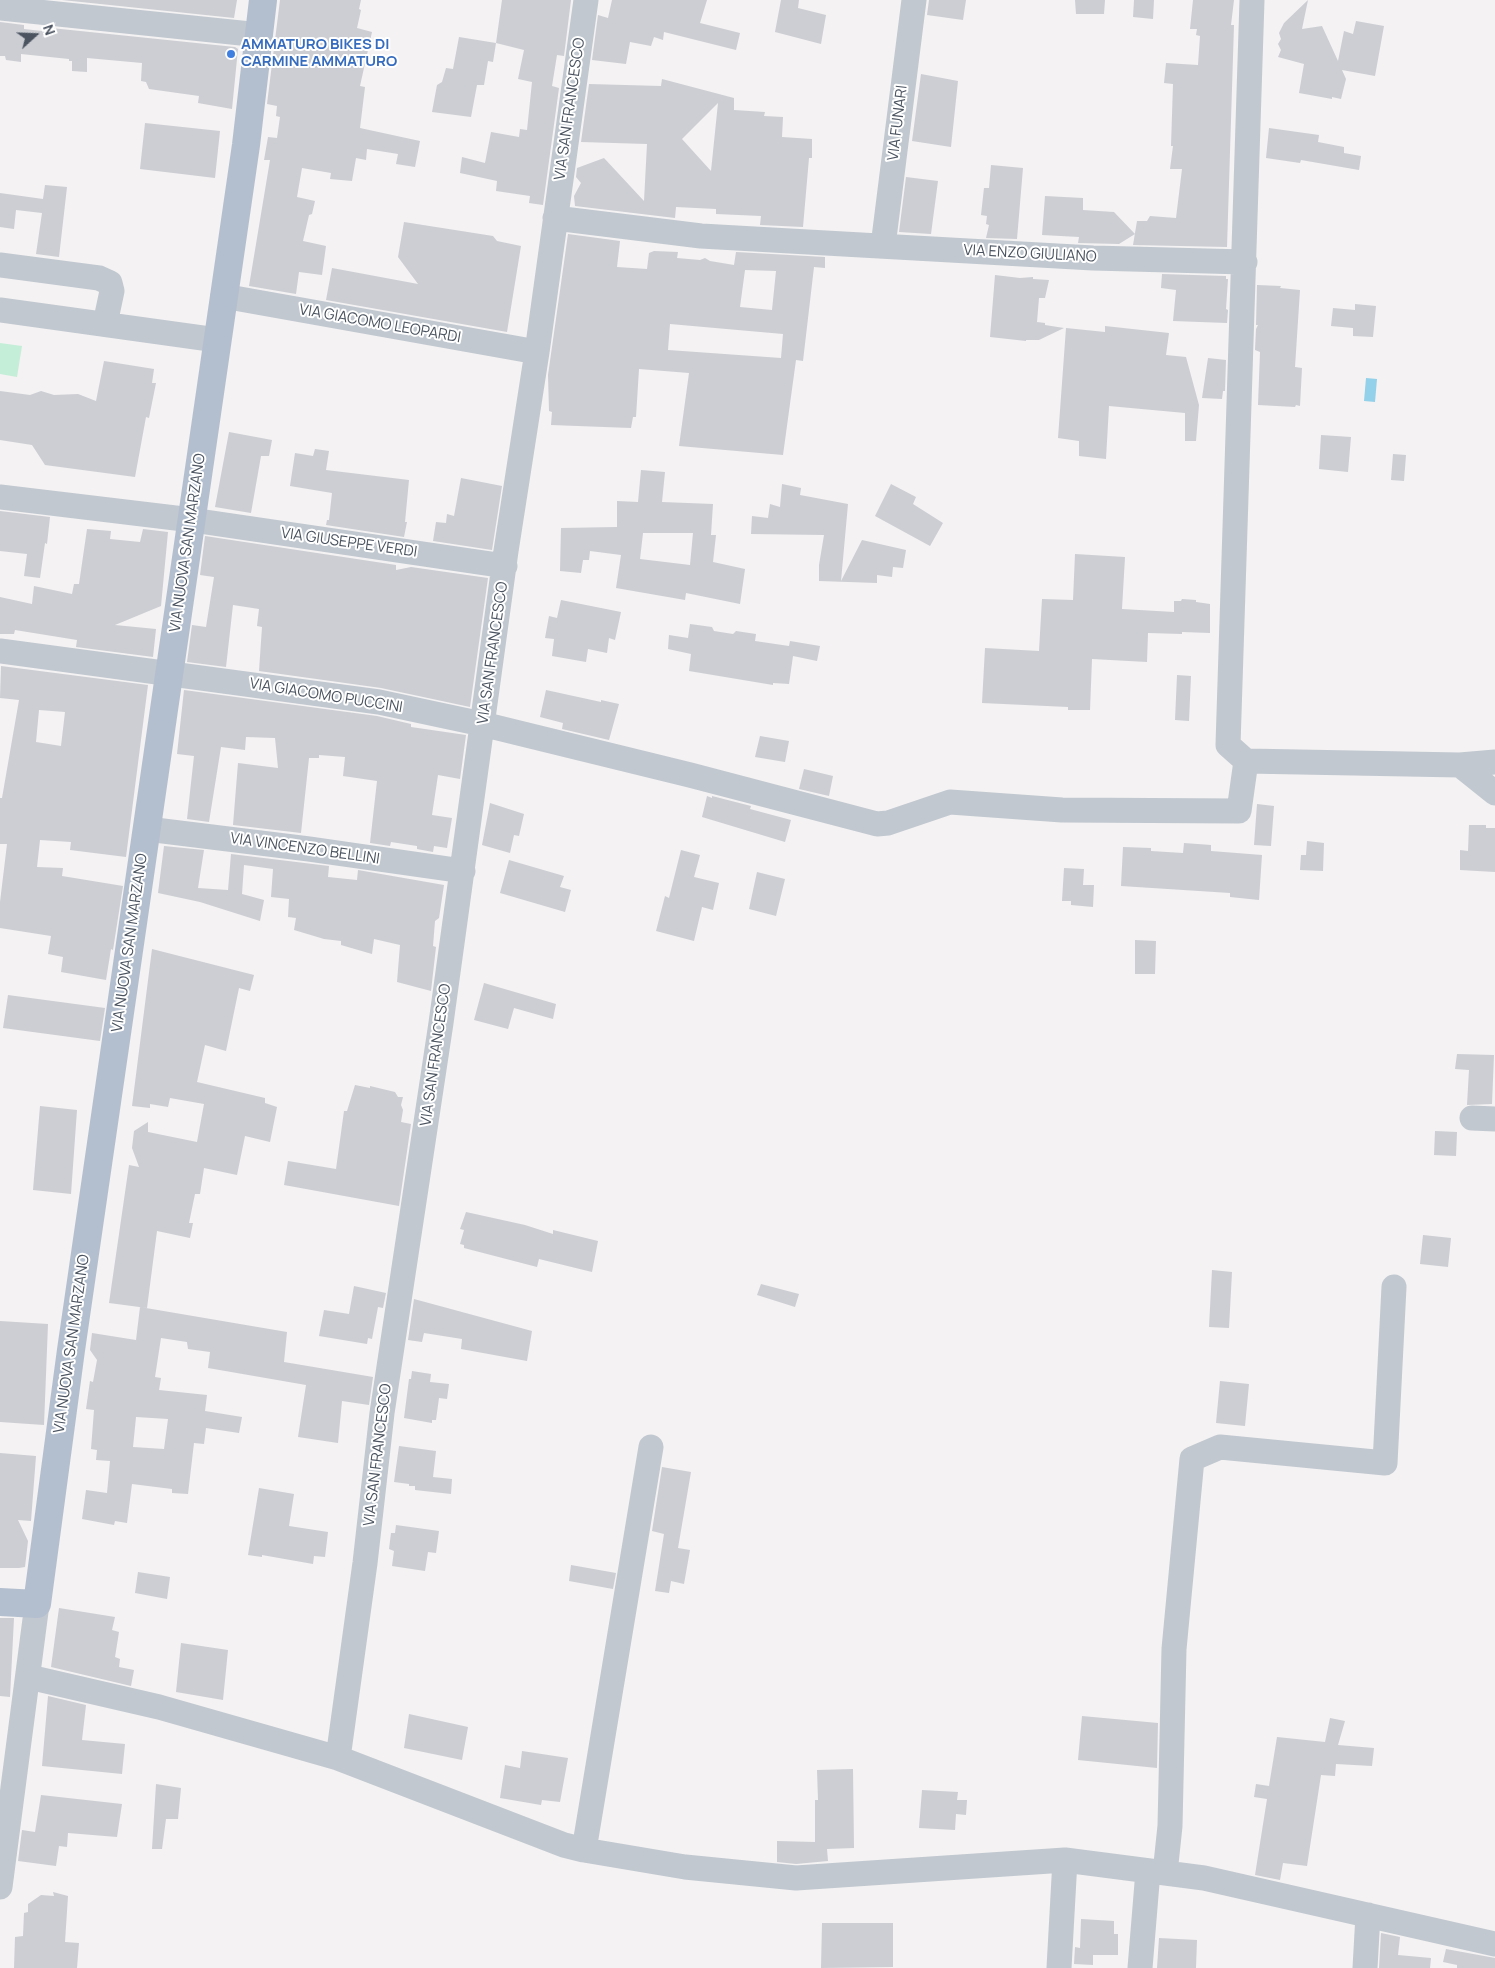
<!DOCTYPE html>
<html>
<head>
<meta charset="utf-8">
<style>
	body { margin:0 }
	#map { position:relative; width:1495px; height:1968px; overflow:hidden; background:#f4f2f2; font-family:Manrope,sans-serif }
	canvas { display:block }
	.north { position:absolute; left:10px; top:10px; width:50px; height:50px; -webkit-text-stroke:4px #fff; paint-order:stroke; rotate:70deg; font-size:14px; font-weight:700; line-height:20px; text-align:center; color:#4a535f }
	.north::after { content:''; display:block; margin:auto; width:18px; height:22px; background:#4a535f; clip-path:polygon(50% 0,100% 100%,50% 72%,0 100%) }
</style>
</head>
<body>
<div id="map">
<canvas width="1495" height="1968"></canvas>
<div class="north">N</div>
</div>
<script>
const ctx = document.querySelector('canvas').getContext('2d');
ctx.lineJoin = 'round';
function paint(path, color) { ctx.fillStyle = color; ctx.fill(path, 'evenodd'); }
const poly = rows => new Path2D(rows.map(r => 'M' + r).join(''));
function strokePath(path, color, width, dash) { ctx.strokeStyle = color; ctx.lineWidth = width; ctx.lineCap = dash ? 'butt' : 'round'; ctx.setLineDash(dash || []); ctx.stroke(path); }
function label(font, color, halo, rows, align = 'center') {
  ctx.font = font + ' Manrope,sans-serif'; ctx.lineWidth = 4; ctx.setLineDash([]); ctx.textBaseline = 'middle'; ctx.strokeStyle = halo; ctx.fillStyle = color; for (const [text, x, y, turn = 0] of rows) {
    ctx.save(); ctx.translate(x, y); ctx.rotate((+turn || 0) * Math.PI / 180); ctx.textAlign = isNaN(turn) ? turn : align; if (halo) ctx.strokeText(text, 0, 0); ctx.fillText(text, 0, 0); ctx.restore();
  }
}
const green = poly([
	[0,343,22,346,17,377,0,374]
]);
const water = poly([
	[1366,378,1377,379,1375,402,1364,401]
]);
const building = poly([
	[62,0,237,0,234,18],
	[280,0,361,0,359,9,361,10,357,28,372,32,360,86,365,87,360,128,420,141,415,167,396,164,398,154,367,149,366,160,356,158,352,181,330,179,331,173,302,168,297,197,315,201,312,214,309,215,303,241,326,246,322,275,299,272,296,294,249,286,270,160,264,160,268,137,277,138,280,117,276,116,277,106,267,104],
	[502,0,571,0,564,56,557,55,552,86,559,88,543,205,529,203,530,196,496,191,497,181,460,173,462,157,485,163,491,132,519,137,520,129,527,130,532,82,518,79,524,50,496,43],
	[612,0,707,0,700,23,740,33,736,50,664,32,663,40,654,37,651,46,630,42,626,64,592,60,598,15,608,18],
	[781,0,799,0,798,8,826,15,821,44,775,32],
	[929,0,966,0,963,20,927,15],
	[1075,0,1105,0,1104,14,1076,14],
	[1134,0,1154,0,1153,19,1133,17],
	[1193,0,1234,0,1231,25,1234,25,1227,247,1133,245,1137,221,1147,221,1150,216,1176,218,1182,169,1170,169,1173,146,1171,146,1173,84,1164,83,1166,63,1198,65,1200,36,1196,35,1197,29,1190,29],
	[1308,0,1302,29,1322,26,1338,61,1344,31,1353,34,1356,21,1384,26,1375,76,1342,70,1346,79,1341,99,1332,97,1332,99,1299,93,1304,64,1278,57,1281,50,1278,44,1281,39,1279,33,1284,23],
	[0,22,24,25,24,29,51,32,51,28,235,47,238,49,232,109,198,103,199,96,149,89,146,82,141,81,142,63,87,58,87,72,72,71,72,61,69,61,69,59,21,54,21,62,6,60,5,56,0,56],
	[459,37,496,43,493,62,488,61,484,85,477,85,471,117,432,112,437,85,442,82,446,68,453,69],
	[921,74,958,81,951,147,912,141],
	[662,79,734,98,734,110,765,112,764,116,783,117,782,137,812,139,812,158,809,158,803,227,760,225,761,216,716,214,716,209,676,207,675,218,575,206,574,196,581,183,576,177,577,168,604,158,644,201,647,144,581,142,589,84,661,86],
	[718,103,711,171,682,139],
	[145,123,220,131,215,178,140,169],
	[1269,128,1319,135,1318,142,1344,147,1344,153,1361,156,1359,170,1301,160,1300,163,1266,158],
	[991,165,1023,168,1017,239,986,238,989,225,986,224,987,216,981,215,984,188,989,188],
	[906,177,938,181,931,234,899,232],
	[45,185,67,187,59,257,36,254,42,213,16,210,14,229,0,227,0,193,43,199],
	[1045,196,1083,198,1083,210,1114,212,1135,234,1119,244,1078,243,1079,237,1042,235],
	[404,222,493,236,497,241,521,246,507,332,326,300,332,268,418,284,398,257],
	[568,234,620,241,617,267,647,269,649,253,654,251,678,252,677,258,700,260,705,258,710,261,734,265,736,252,825,257,825,268,814,267,803,361,796,360,783,455,679,446,689,373,639,369,636,417,633,417,631,428,551,425,552,412,549,411,548,375],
	[745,270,776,271,772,310,740,307],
	[670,324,783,334,781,358,668,350],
	[1162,274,1226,276,1226,279,1228,279,1226,309,1228,310,1227,323,1173,321,1176,290,1161,288],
	[995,275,1020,278,1033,277,1033,279,1049,280,1045,298,1039,298,1037,322,1045,323,1045,325,1064,328,1039,340,1026,340,1026,341,990,337],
	[1257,285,1281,286,1280,288,1300,290,1295,367,1302,368,1300,406,1296,405,1295,407,1258,405,1260,352,1255,350,1256,329,1258,325,1256,325],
	[1355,304,1376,306,1373,337,1353,336,1353,328,1331,326,1333,308,1355,310],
	[1105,326,1169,333,1166,355,1186,357,1199,405,1196,441,1185,441,1185,413,1109,406,1106,459,1079,456,1079,441,1058,438,1066,328,1105,332],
	[1208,358,1226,360,1225,391,1223,391,1222,399,1202,398],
	[104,361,154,369,152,383,156,383,149,418,146,417,135,477,45,465,32,445,0,440,0,391,30,395,41,391,54,395,78,394,96,401],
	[229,432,272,440,269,456,261,456,251,513,215,507],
	[1321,435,1351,437,1348,472,1319,469],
	[315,449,329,451,326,470,409,480,405,522,407,522,404,537,326,525,327,520,329,520,332,493,290,486,295,453,313,456],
	[1393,454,1406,455,1404,481,1391,480],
	[641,470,665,472,662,502,713,504,711,535,716,535,713,562,745,569,740,604,686,593,685,600,616,588,621,555,590,551,589,560,583,560,581,573,560,571,561,528,617,527,617,501,638,502],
	[643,533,693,533,690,565,640,559],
	[461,478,502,486,492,550,433,541,436,522,446,523,447,514,454,516],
	[782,484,801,488,800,495,848,504,841,581,862,540,906,550,903,568,893,567,892,577,877,575,877,583,819,581,819,565,824,535,751,534,752,516,768,518,770,504,780,507],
	[891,484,916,497,913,504,943,523,930,546,875,516],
	[0,511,50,517,47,544,45,543,40,578,24,576,27,554,0,551],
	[87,529,111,531,110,539,140,542,143,529,168,532,161,606,115,625,156,629,153,657,76,647,77,640,15,630,14,634,0,634,0,597,32,604,34,586,72,594,74,584,79,584],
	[205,536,396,565,396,570,411,567,488,578,470,707,381,688,259,671,262,627,257,626,259,609,233,605,226,667,187,662,192,625,206,627,214,577,200,575],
	[1075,554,1125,557,1122,609,1174,612,1174,601,1181,601,1182,599,1196,600,1196,602,1210,604,1210,633,1182,632,1182,634,1148,633,1147,662,1092,659,1090,710,1068,710,1068,707,982,703,985,648,1039,651,1042,599,1073,600],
	[561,600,621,612,615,640,609,638,607,653,588,649,586,662,552,656,554,639,545,638,549,616,557,618],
	[690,624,712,627,714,631,733,634,736,631,756,634,755,641,789,646,790,641,820,646,817,661,793,656,789,684,773,683,773,685,689,671,691,654,668,649,669,635,688,638],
	[1,666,148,685,126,857,70,850,71,842,40,840,37,867,63,868,62,876,123,886,113,950,111,949,106,980,61,972,63,957,48,954,51,936,0,928,0,902,7,844,0,844,0,798,2,798,19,700,0,698],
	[39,710,65,712,61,746,36,742],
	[1177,675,1191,676,1189,721,1175,720],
	[184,690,377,716,411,724,411,727,466,735,460,779,438,775,432,815,452,818,447,848,434,846,433,852,417,849,417,846,391,842,390,846,370,843,377,781,343,776,345,757,319,755,319,758,309,758,301,833,233,825,238,763,278,768,275,738,246,737,245,750,221,747,209,822,187,819,194,756,177,754],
	[546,690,601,702,601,700,619,704,609,740,562,729,563,723,540,717],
	[760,736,789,741,785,762,755,757],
	[804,769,833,776,829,796,799,789],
	[707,796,712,798,712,796,751,806,750,809,791,820,785,842,702,817],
	[490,803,524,814,519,836,514,835,510,853,482,845],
	[1257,804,1274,806,1271,846,1254,845],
	[1469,825,1486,825,1486,828,1495,828,1495,872,1460,870,1460,850,1468,851],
	[1307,841,1324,843,1323,871,1300,870,1301,855,1306,855],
	[1184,843,1211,845,1211,851,1262,855,1259,900,1230,897,1230,893,1121,886,1123,847,1151,848,1151,851,1183,853],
	[164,846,204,850,198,888,228,890,231,854,329,866,328,877,357,880,358,870,444,885,439,918,435,921,433,946,436,947,431,991,397,982,400,945,374,939,372,954,341,945,341,941,324,939,294,930,296,918,288,917,289,899,271,897,273,869,244,865,242,894,264,900,260,921,200,902,158,893],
	[681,850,700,855,694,877,719,883,713,910,702,907,694,941,656,931,665,896,669,898],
	[509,860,564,876,560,887,571,890,565,912,500,893],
	[1064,868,1084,869,1083,885,1094,885,1093,907,1071,905,1071,901,1062,901],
	[757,872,785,879,776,916,749,909],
	[1135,940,1156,941,1155,974,1135,974],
	[152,949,254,975,250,991,239,988,226,1051,205,1045,197,1082,265,1098,265,1103,277,1107,270,1142,245,1136,237,1175,204,1168,200,1194,195,1194,189,1223,193,1223,190,1238,157,1231,147,1308,109,1303,129,1165,139,1167,132,1148,134,1131,148,1122,148,1132,197,1142,204,1104,170,1098,168,1107,150,1104,150,1108,132,1106],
	[484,983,556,1004,553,1019,514,1008,508,1029,474,1020],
	[8,995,105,1008,100,1041,3,1028],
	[1457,1054,1494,1055,1492,1104,1467,1105,1469,1070,1455,1069],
	[355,1085,370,1088,370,1086,395,1092,398,1097,403,1097,401,1105,403,1110,401,1122,411,1124,399,1206,284,1185,288,1161,336,1169,344,1111,347,1111],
	[40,1106,77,1110,71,1194,33,1190],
	[1435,1131,1457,1132,1456,1156,1434,1155],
	[466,1212,525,1225,553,1234,553,1230,598,1241,592,1272,539,1259,537,1267,464,1248,464,1245,460,1244,464,1230,460,1229],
	[1423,1235,1451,1238,1448,1267,1420,1264],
	[1212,1270,1232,1272,1229,1328,1209,1327],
	[761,1284,799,1294,795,1307,757,1295],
	[354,1286,386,1293,383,1308,378,1307,372,1339,368,1338,367,1344,319,1336,324,1310,349,1314],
	[414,1299,532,1331,527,1361,461,1349,462,1339,424,1333,422,1342,408,1340],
	[140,1307,287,1332,284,1362,373,1377,369,1405,342,1401,338,1443,298,1437,306,1385,208,1368,210,1352,188,1349,187,1342,161,1338,155,1377,161,1378,159,1390,207,1395,205,1411,242,1417,239,1433,206,1428,204,1444,194,1443,188,1494,172,1493,172,1489,132,1484,127,1523,115,1521,114,1525,82,1519,86,1490,107,1493,110,1461,96,1460,97,1450,91,1449,94,1410,86,1409,90,1381,93,1382,97,1360,90,1350,92,1333,136,1340],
	[136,1417,168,1419,164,1449,133,1447],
	[0,1321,48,1324,44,1425,0,1422],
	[412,1371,431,1374,430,1382,449,1384,447,1399,439,1398,436,1420,432,1420,432,1423,404,1418,409,1379,411,1379],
	[1220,1381,1249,1384,1245,1426,1216,1423],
	[399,1446,436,1451,433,1477,452,1479,451,1494,415,1490,415,1486,409,1486,409,1484,394,1482],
	[0,1453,36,1456,31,1521,18,1520,28,1541,25,1567,19,1568,0,1568],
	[662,1467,691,1472,678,1548,690,1550,684,1584,671,1581,669,1593,655,1591,664,1534,652,1531],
	[259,1488,294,1494,289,1526,328,1532,325,1557,314,1556,313,1564,262,1555,262,1557,248,1555],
	[396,1525,439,1531,436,1553,428,1552,425,1571,392,1566,394,1551,389,1549,391,1533,395,1533],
	[571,1565,616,1573,613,1589,569,1581],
	[138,1572,170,1577,167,1599,135,1593],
	[59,1608,115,1617,112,1630,119,1632,115,1657,120,1659,119,1667,134,1670,131,1686,51,1667],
	[0,1618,14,1618,10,1697,0,1696],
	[181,1643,228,1650,223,1700,176,1692],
	[48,1696,86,1705,82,1740,125,1744,122,1774,42,1766],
	[409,1714,468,1727,462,1760,404,1748],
	[1082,1716,1158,1723,1157,1768,1078,1760],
	[1330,1718,1345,1721,1338,1745,1374,1748,1372,1766,1336,1764,1335,1776,1321,1775,1307,1866,1283,1863,1280,1880,1255,1875,1267,1799,1254,1797,1256,1784,1269,1786,1277,1737,1325,1742],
	[522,1751,568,1758,560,1802,542,1800,541,1805,500,1798,505,1765,520,1768],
	[853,1769,854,1848,827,1849,828,1861,796,1864,777,1862,777,1841,815,1842,815,1800,818,1800,817,1770],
	[156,1784,181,1788,178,1819,166,1819,162,1849,152,1849],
	[922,1790,958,1792,957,1800,967,1800,966,1815,956,1814,955,1830,919,1828],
	[41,1795,122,1804,117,1837,68,1833,67,1847,59,1846,56,1866,18,1861,22,1830,35,1832],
	[53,1892,68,1896,65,1942,79,1943,77,1968,14,1968,15,1937,23,1936,24,1913,28,1912,28,1904,41,1895,54,1896],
	[1081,1919,1114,1921,1114,1934,1118,1934,1118,1955,1093,1955,1093,1965,1074,1964,1075,1947,1080,1948],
	[822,1923,893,1923,893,1967,821,1968],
	[1381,1933,1400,1937,1398,1955,1431,1958,1430,1968,1379,1968],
	[1159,1938,1197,1940,1196,1968,1157,1968],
	[1446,1949,1495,1958,1495,1968,1457,1968,1457,1965,1443,1962]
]);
const minor = poly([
	[1252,0,1228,745,1246,761,1460,765,1495,762],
	[0,8,260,35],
	[555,218,701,236,1093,258,1245,262],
	[883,246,914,0],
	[0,265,99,278,110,283,112,291,105,324],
	[223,296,537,352],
	[0,310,217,340],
	[0,497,192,520,505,566],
	[0,651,379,702,482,724,690,775,877,824,888,823,950,802,1062,810,1239,811,1246,761],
	[1460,765,1495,793],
	[147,829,309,849,463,871],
	[1472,1118,1495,1119],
	[29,1677,159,1707,338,1758,564,1845,584,1850,685,1867,796,1878,1065,1860,1204,1878,1495,1944],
	[338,1758,365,1563,382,1413,441,1023,506,551,537,352,586,0],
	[584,1850,651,1447],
	[1165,1873,1170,1826,1174,1649,1192,1459,1220,1447,1385,1463,1394,1287],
	[0,1887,37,1604],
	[1059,1968,1065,1860],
	[1140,1968,1148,1871],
	[1365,1968,1368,1915]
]);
const major = poly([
	[0,1602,37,1604,71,1350,246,145,263,0]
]);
const markers = [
	[231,54,5,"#3f7fe0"]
];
const shopNames = [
	["AMMATURO BIKES DI",241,45],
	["CARMINE AMMATURO",241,62]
];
const streetNames = [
	["VIA SAN FRANCESCO",570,109,-82],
	["VIA FUNARI",898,123,-83],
	["VIA ENZO GIULIANO",1030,254,3],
	["VIA GIACOMO LEOPARDI",380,324,10],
	["VIA NUOVA SAN MARZANO",188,543,-82],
	["VIA GIUSEPPE VERDI",349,543,8],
	["VIA SAN FRANCESCO",493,653,-82],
	["VIA GIACOMO PUCCINI",326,696,9],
	["VIA VINCENZO BELLINI",305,849,8],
	["VIA NUOVA SAN MARZANO",130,943,-82],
	["VIA SAN FRANCESCO",436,1055,-82],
	["VIA NUOVA SAN MARZANO",72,1344,-82],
	["VIA SAN FRANCESCO",378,1455,-83]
];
paint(green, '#c4eed8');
paint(water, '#93d0e9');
paint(building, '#ccced4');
strokePath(minor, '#c1c8d0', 25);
strokePath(major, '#b3bfcf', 28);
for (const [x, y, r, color] of markers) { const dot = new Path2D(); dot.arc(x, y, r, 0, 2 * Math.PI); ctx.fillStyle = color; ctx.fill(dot); strokePath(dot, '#fff', 2); }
label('bold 15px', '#366cbe', '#fff', shopNames, 'left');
label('15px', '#4a535f', '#fff', streetNames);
</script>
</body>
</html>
